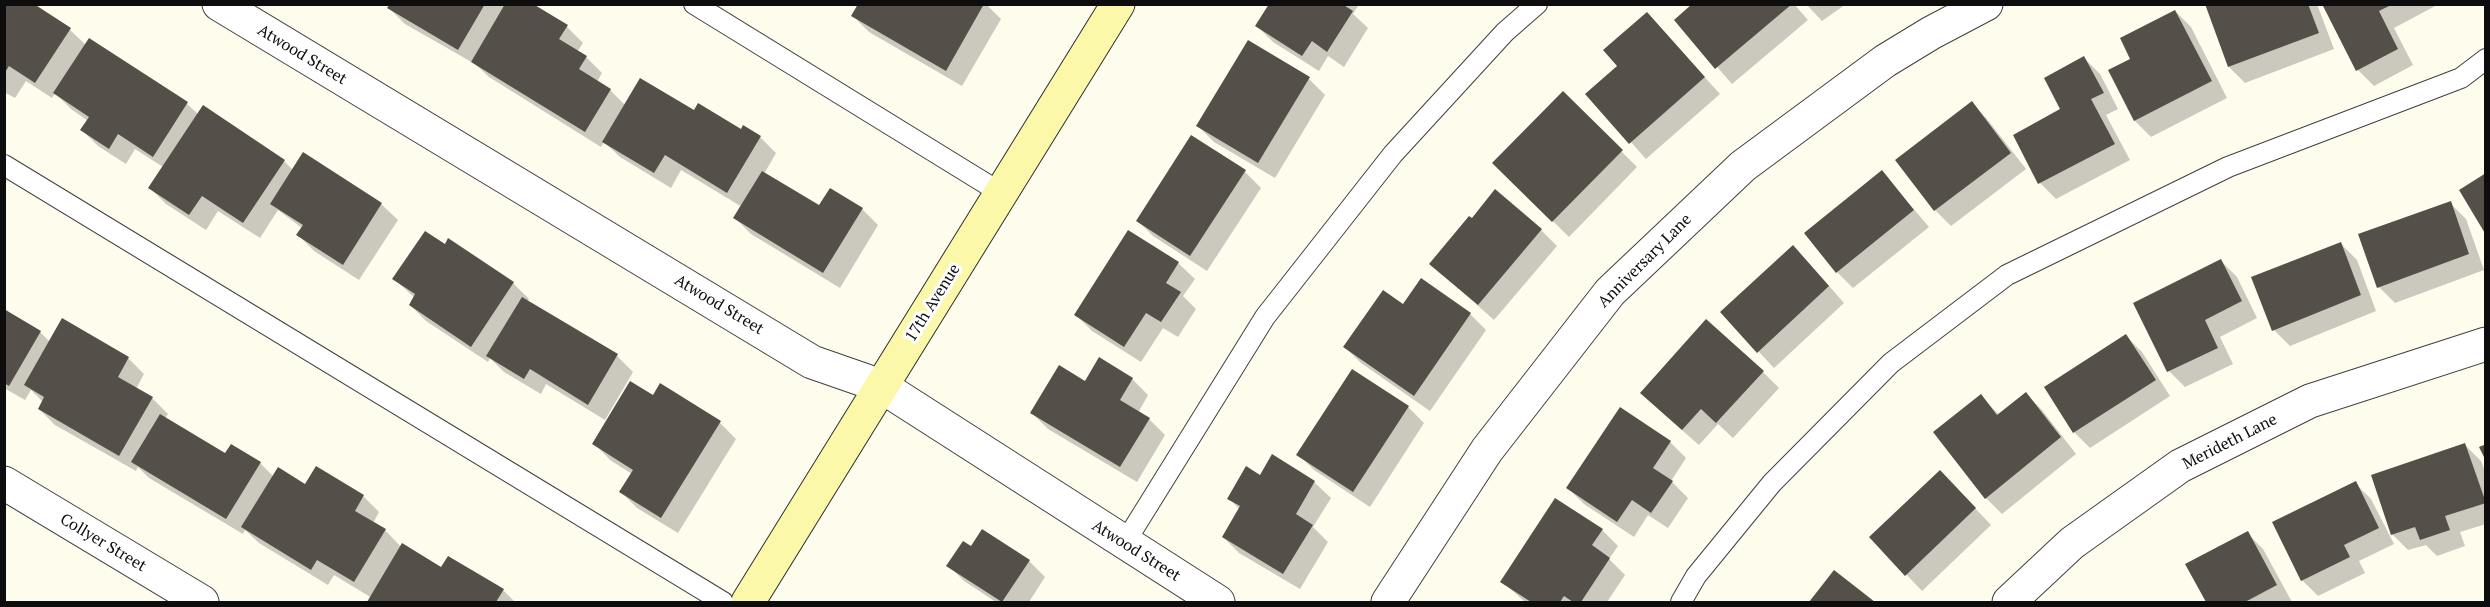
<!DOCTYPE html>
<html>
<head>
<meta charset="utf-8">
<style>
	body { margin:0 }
	#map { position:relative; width:2490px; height:607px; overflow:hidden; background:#fefced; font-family:"PT Serif",serif }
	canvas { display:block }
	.frame { position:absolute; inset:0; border:6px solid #0d0d0d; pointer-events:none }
</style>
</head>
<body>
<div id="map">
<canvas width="2490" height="607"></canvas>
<div class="frame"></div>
</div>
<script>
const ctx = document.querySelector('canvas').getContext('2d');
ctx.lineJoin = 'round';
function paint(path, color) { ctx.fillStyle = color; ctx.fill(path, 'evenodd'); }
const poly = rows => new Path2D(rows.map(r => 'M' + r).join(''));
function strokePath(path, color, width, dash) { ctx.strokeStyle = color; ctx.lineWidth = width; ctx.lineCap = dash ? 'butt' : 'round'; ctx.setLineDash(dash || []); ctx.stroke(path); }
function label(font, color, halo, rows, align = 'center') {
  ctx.font = font + ' "PT Serif",serif'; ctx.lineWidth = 6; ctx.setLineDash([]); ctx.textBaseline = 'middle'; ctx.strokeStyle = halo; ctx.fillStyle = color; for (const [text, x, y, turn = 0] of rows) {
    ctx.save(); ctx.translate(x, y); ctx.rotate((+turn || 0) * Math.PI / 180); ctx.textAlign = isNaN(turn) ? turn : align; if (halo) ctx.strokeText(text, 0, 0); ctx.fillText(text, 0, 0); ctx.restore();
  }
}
const shadow = poly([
	[4,4,31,4,70,30,86,45,89,40,187,104,198,114,284,161,293,170,304,154,381,204,398,220,359,280,314,251,298,235,302,228,278,210,260,238,218,211,206,230,166,204,150,188,163,167,135,149,126,164,98,146,82,130,88,121,71,109,55,93,52,98,26,81,15,98,4,92],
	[391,4,530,4,567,27,583,43,577,52,586,57,602,73,597,82,610,90,625,105,694,112,760,137,776,153,764,174,819,207,862,209,878,225,840,288,751,234,735,218,742,207,681,170,671,188,620,157,604,142,601,147,489,77,475,64,405,24,389,8],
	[860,4,986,4,1001,19,962,86,869,32,853,16],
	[1271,4,1359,4,1353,14,1368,28,1344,67,1328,56,1319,71,1273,42,1257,26],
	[1694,4,1794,4,1808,20,1732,84,1676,20],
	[1806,4,1846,4,1822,21],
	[2209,4,2317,4,2334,49,2245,83,2229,67],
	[2324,4,2439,4,2394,28,2413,65,2374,86,2358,70],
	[2175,11,2191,27,2227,98,2151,137,2135,121,2110,71,2132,60],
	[1647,14,1720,94,1646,159,1588,94,1619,67],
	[2084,58,2100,74,2118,109,2106,115,2130,160,2056,199,2040,183,2062,110],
	[1309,79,1325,95,1275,178,1214,142,1198,126],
	[1563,93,1637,167,1569,237,1494,163],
	[1971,103,1987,119,2026,169,1951,226,1935,210,1897,160],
	[1191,137,1245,172,1261,188,1207,271,1153,236,1137,220],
	[1882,172,1929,227,1853,288,1837,272],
	[2450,203,2466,219,2484,270,2395,303,2379,287],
	[1541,230,1557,246,1494,320,1431,264],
	[2341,244,2357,260,2376,311,2290,346,2274,330],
	[445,246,513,283,529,299,527,302,617,356,633,372,605,420,546,384,541,394,504,372,490,358,488,362,426,321,410,305,415,298,394,279],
	[2221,261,2237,277,2257,318,2220,337,2233,364,2185,387,2169,371,2135,303],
	[1178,263,1195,279,1183,296,1196,309,1178,337,1163,328,1141,362,1092,331,1076,315],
	[1809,263,1844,303,1774,368,1722,312],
	[1404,306,1470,314,1486,330,1430,411,1361,363,1345,347],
	[4,311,40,332,50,342,128,358,144,374,136,389,152,398,168,414,165,419,226,455,260,463,274,477,306,486,363,496,379,512,373,523,385,530,401,547,442,569,503,590,515,602,369,602,372,598,334,575,328,585,259,543,245,530,243,534,149,478,138,467,136,471,55,425,39,409,43,402,31,390,25,400,4,388],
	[2126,336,2142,352,2170,396,2090,448,2074,432],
	[1763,372,1779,388,1733,438,1718,424,1699,445,1658,409],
	[1132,379,1148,395,1138,413,1149,419,1165,435,1137,482,1048,429,1032,413,1085,383],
	[660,385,720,423,736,439,678,533,637,508,621,492,632,474,610,460,594,443,653,397],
	[2026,394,2042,410,2076,454,2002,514,1986,498,1981,396,1999,415],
	[1408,407,1424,423,1370,507,1314,470,1298,454],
	[1670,442,1686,458,1671,481,1688,498,1668,528,1648,515,1634,537,1584,504,1568,488],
	[2465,445,2481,461,2486,474,2486,524,2460,532,2465,546,2437,556,2426,545,2408,550,2392,534],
	[1261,477,1314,482,1331,498,1313,527,1328,542,1300,589,1239,553,1223,537,1240,510,1229,498],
	[2355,483,2371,499,2394,544,2359,561,2365,573,2318,596,2302,580],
	[1956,488,1991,525,1922,591,1871,537],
	[1602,530,1618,546,1609,559,1625,575,1607,602,1525,602,1502,581],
	[983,531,1029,561,1045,577,1029,602,996,602,964,581,948,565,972,548],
	[2247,533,2263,549,2292,602,2207,602,2187,565],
	[1834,572,1873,602,1811,602]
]);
const building = poly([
	[4,4,34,4,71,28,35,83,9,66,4,74],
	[390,4,485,4,458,50,387,8],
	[505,4,533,4,568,25,559,39,587,56,579,69,611,89,585,132,471,62],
	[858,4,984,4,946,71,851,16],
	[1269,4,1342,4,1353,11,1327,52,1312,41,1302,56,1255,26],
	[1692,4,1792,4,1715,69,1674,20],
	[2205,4,2308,4,2319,33,2228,67],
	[2322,4,2393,4,2379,11,2398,49,2356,71],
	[2175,10,2212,81,2134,121,2108,70,2130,59,2120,38],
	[1647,12,1705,77,1629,144,1585,94,1617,66,1603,50],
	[89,38,188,102,153,157,118,134,109,149,80,130,89,117,53,93],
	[1248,40,1310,77,1258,163,1196,126],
	[2084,56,2104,93,2091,99,2115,144,2038,184,2013,135,2060,109,2044,78],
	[640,78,694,110,698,103,741,129,743,125,761,136,727,193,665,155,654,173,602,142],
	[1563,91,1623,150,1552,222,1492,163],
	[1972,101,2011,153,1934,211,1895,160],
	[203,105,285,160,243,223,202,196,189,215,148,188],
	[1191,135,1246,170,1190,256,1136,221],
	[303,152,382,203,343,265,296,235,303,225,270,204],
	[1882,170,1914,210,1836,273,1804,233],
	[762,171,819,205,830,188,863,208,823,273,733,218],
	[2486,173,2486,235,2459,190],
	[1495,189,1542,229,1478,305,1429,264,1469,216,1472,218],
	[2451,201,2469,254,2377,288,2358,234],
	[1128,230,1179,262,1166,283,1181,292,1161,322,1146,313,1124,347,1074,315],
	[425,231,445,244,448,238,514,282,471,347,409,305,415,294,392,279],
	[2341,242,2361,295,2272,331,2251,277],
	[1793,245,1829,286,1757,353,1720,312],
	[2221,259,2242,301,2205,320,2218,348,2167,372,2133,303],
	[1421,278,1471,313,1414,396,1343,347,1383,290,1403,304],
	[522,297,618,354,588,405,530,369,524,379,486,356],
	[4,309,41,331,9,386,4,383],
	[62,318,129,357,118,377,153,397,119,456,38,409,44,397,24,385],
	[1706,319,1764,371,1716,423,1701,409,1682,430,1640,393],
	[2126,334,2156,380,2073,433,2044,387],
	[1099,357,1133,378,1120,400,1150,418,1120,467,1030,413,1059,365,1085,381],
	[1352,369,1409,406,1353,492,1296,455],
	[630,381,653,395,660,383,721,421,661,518,619,492,633,470,592,444],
	[2026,392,2061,437,1985,499,1933,432,1981,394,1997,415],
	[1620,407,1671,441,1653,468,1673,481,1651,513,1632,500,1617,522,1566,488],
	[160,414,225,453,231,444,261,462,226,519,131,462],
	[2465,443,2486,503,2445,516,2450,530,2420,540,2415,527,2391,535,2371,475],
	[2486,444,2486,461,2479,447],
	[1272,454,1315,481,1296,514,1313,525,1283,574,1222,537,1240,506,1227,499,1246,466,1260,475],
	[316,466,364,495,355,511,386,529,354,582,317,560,311,570,241,527,278,467,305,484],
	[1940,470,1976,508,1905,576,1869,537],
	[2356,481,2379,528,2344,545,2350,557,2301,581,2272,522],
	[1555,498,1603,529,1592,545,1610,558,1581,602,1573,602,1564,596,1560,602,1531,602,1500,582],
	[982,529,1030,560,1002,602,946,566,963,541,971,546],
	[2248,531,2277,585,2245,602,2206,602,2185,564],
	[402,543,441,567,448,556,504,589,496,602,367,602],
	[1834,570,1875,602,1809,602]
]);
const service = poly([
	[694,4,1001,193],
	[4,165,723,602],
	[1124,544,1265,317,1393,154,1505,32,1537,4],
	[1681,602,1696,576,1772,483,1891,363,2007,275,2228,167,2461,78,2486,59]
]);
const minor = poly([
	[219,4,812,362,881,386,1218,602],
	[1388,602,1487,450,1610,292,1743,166,1885,61,1931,33,1986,4],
	[2009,602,2072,543,2180,466,2310,401,2486,344]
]);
const tertiary = poly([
	[4,483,202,602]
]);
const secondary = poly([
	[748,602,1118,4]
]);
const streetNames = [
	["Atwood Street",302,55,31],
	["Anniversary Lane",1645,261,-45],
	["17th Avenue",933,303,-58],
	["Atwood Street",719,305,31],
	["Merideth Lane",2230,442,-27],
	["Collyer Street",103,543,31],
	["Atwood Street",1136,551,32]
];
paint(shadow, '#0003');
paint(building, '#554f4a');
strokePath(service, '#404040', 22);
strokePath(minor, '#404040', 35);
strokePath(tertiary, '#404040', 35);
strokePath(secondary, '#2f2f2f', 35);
strokePath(service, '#fff', 20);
strokePath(minor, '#fff', 33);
strokePath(tertiary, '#fff', 33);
strokePath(secondary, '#fcf8aa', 33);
label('16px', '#0d0d0d', '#fff', streetNames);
</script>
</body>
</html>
